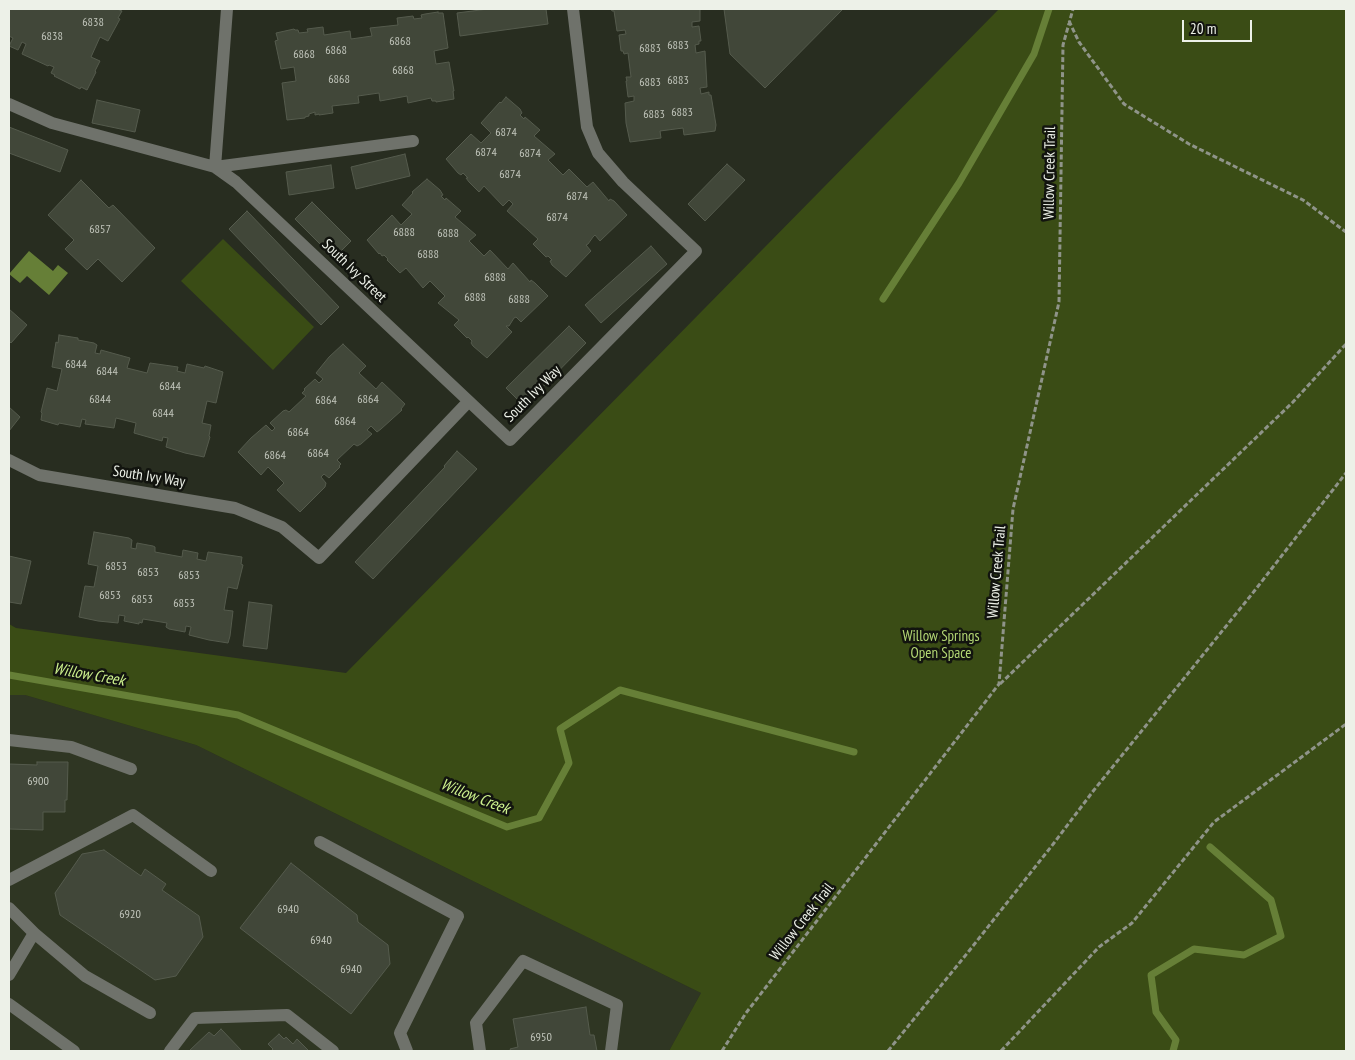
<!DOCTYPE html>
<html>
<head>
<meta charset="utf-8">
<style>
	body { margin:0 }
	#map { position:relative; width:1355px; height:1060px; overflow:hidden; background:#282d20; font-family:"PT Sans Narrow",sans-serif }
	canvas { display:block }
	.frame { position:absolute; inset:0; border:10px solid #edf1e8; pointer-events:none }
	.scale { position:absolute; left:1182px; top:20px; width:70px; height:22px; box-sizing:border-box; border:2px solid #edf1e8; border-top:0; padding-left:6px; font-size:15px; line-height:18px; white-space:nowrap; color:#edf1e8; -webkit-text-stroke:4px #12140f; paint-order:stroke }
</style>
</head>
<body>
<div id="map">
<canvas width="1355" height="1060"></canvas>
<div class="frame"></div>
<div class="scale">20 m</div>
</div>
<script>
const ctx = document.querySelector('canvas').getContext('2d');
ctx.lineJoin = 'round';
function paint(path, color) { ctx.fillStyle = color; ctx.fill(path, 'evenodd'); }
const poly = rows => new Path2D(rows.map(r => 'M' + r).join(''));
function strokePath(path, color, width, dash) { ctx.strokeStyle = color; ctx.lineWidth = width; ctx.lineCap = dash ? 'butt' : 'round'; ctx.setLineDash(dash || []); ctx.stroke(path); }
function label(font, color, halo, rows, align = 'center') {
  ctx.font = font + ' "PT Sans Narrow",sans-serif'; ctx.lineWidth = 5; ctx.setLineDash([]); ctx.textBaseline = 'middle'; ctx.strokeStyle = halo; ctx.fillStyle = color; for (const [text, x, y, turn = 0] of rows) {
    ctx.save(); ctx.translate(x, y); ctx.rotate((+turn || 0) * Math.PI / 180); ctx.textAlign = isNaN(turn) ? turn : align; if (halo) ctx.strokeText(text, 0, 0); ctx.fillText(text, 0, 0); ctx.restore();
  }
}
const built = poly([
	[9,695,25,695,196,745,701,993,669,1051,9,1051]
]);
const green = poly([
	[999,9,1346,9,1346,1051,669,1051,701,993,196,745,25,695,9,695,9,624,16,628,346,673],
	[223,239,314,327,273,370,181,281]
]);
const water = poly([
	[29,251,53,271,58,265,68,273,49,295,27,276,20,283,9,274]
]);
const stream = poly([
	[883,299,959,183,1034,54,1049,9],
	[9,675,238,715,507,827,539,818,569,763,560,729,620,690,854,752],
	[1173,1051,1176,1040,1156,1012,1151,975,1194,949,1244,955,1281,936,1271,900,1210,847]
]);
const building = poly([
	[9,9,117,9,122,11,118,18,120,19,108,41,100,37,91,57,100,61,95,71,96,72,87,90,81,87,80,89,54,76,55,75,51,73,54,67,49,65,48,66,22,54,26,44,22,42,18,50,9,46,13,38,9,36,9,9],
	[488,9,546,9,548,24,460,36,457,13,488,9],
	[611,9,700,9,700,21,692,22,692,27,699,26,701,41,699,41,699,44,695,45,696,53,705,51,707,87,700,88,701,94,709,92,709,95,711,95,716,125,715,131,684,135,683,128,660,131,661,138,630,142,626,123,625,103,634,101,634,96,628,97,626,81,627,81,626,77,631,77,628,53,624,54,623,51,621,51,619,35,626,34,625,30,617,31,614,11,612,11,611,9],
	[724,9,843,9,765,88,730,54,724,9],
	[438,12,438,13,443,13,448,48,434,51,436,64,449,62,454,91,453,91,454,99,436,102,436,101,432,101,431,98,408,103,407,96,380,101,379,93,358,96,359,103,332,106,333,113,319,115,319,114,315,115,315,112,309,114,309,116,305,117,305,118,287,120,282,83,296,81,294,67,281,69,275,41,278,40,276,33,294,29,295,30,298,30,299,33,308,32,307,29,323,27,324,35,350,31,351,39,372,36,370,28,398,25,397,18,413,16,414,19,422,18,421,15,425,14,438,12],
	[506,97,520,109,522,113,520,115,524,119,525,117,540,130,534,136,555,154,548,160,563,175,569,169,587,187,593,182,609,201,610,199,614,201,627,215,600,241,595,235,593,237,588,244,586,245,591,251,566,277,552,265,550,261,552,260,548,256,546,257,533,244,538,239,507,211,513,204,509,200,503,206,484,186,479,192,469,182,466,178,468,178,463,173,461,175,458,173,446,159,471,134,481,143,491,133,481,123,500,102,501,103,506,97],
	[97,100,140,110,135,132,92,123,97,100],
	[9,127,68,150,60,172,9,153,9,127],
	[405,154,410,176,356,189,351,167,405,154],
	[727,164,745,180,705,221,688,204,727,164],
	[331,165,334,188,289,195,286,172,331,165],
	[427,179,440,190,443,195,441,196,445,200,446,198,461,211,455,217,476,235,469,241,484,256,490,250,508,269,513,263,530,282,531,280,535,283,548,296,521,322,516,317,514,318,509,326,506,326,512,332,487,358,473,346,471,343,472,341,468,337,467,338,454,325,459,320,438,303,445,296,430,281,423,288,406,268,400,273,387,260,388,259,384,255,382,256,380,253,379,254,367,240,392,215,401,225,412,214,402,205,413,193,412,192,427,179],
	[81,180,109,208,113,205,155,248,122,282,98,259,87,270,65,249,74,240,48,215,81,180],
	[312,202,351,241,334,258,295,219,312,202],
	[247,211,339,307,321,325,229,229,247,211],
	[651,246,667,264,601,323,585,305,651,246],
	[9,309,27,325,11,343,9,341,9,309],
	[569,326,586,343,524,406,506,388,569,326],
	[59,335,78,338,78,340,94,343,97,345,95,353,100,354,101,350,130,358,127,368,147,373,150,363,178,367,177,371,185,373,187,364,204,368,205,366,223,372,216,403,207,401,202,423,211,425,209,436,210,437,204,457,185,453,166,447,168,438,163,437,162,441,134,433,136,423,116,418,114,428,85,424,86,420,82,419,80,427,59,423,58,425,41,420,42,413,41,412,47,388,57,391,62,369,52,367,56,342,58,343,59,335],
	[343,344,366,366,359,373,376,389,382,382,405,404,401,409,402,410,381,429,377,432,371,426,367,430,372,434,361,444,357,446,354,444,337,460,341,464,339,466,340,467,329,478,324,474,321,477,326,483,325,487,300,512,277,490,284,483,268,467,261,475,238,452,251,438,266,425,272,431,275,428,270,423,283,411,286,410,289,412,306,396,302,393,305,390,304,389,315,379,319,383,323,379,316,373,329,357,343,344],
	[9,407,20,417,9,431,9,407],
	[457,451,477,469,373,579,355,562,445,467,444,466,457,451],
	[94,532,129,538,132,540,131,548,136,549,137,543,153,546,155,547,155,552,182,557,183,550,198,553,197,559,206,561,208,552,242,557,241,564,243,565,237,589,228,587,224,610,233,611,230,636,228,643,209,640,189,635,191,627,186,626,185,632,169,629,166,627,167,623,143,619,142,623,139,622,139,624,124,621,125,616,119,615,118,623,98,621,79,617,85,586,94,587,98,566,88,564,94,532],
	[9,556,31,561,21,604,9,602,9,556],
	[249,602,272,605,267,649,243,646,249,602],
	[37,762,68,762,67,800,65,800,65,812,43,812,43,830,9,829,9,764,37,765,37,762],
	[104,850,141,876,145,869,166,884,162,890,199,916,203,937,176,976,155,980,60,915,55,893,82,854,104,850],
	[291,863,357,915,358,922,388,945,390,964,351,1014,240,928,291,863],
	[586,1007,590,1035,594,1035,597,1051,511,1051,510,1049,518,1047,513,1019,586,1007],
	[221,1029,242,1051,189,1051,209,1032,214,1036,221,1029],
	[279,1034,284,1039,286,1037,293,1044,297,1039,309,1051,271,1051,273,1049,268,1044,279,1034]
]);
const path = poly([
	[1069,21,1079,42,1124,104,1189,144,1303,200,1346,232],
	[1000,684,1293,402,1346,344],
	[722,1051,746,1013,999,684,1013,509,1059,302,1063,45,1073,9],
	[888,1051,969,951,1054,843,1094,790,1252,594,1346,473],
	[1001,1051,1099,947,1132,923,1214,822,1346,724]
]);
const minor = poly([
	[227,9,215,167,236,182,510,440,696,251,623,182,598,153,587,127,573,9],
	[9,104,52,123,215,167,413,141],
	[9,460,39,475,235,508,282,527,319,558,468,402],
	[9,740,71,747,131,769],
	[320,842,458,916,400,1033,407,1051],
	[9,880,133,815,211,871],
	[9,908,34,933,9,975],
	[34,933,85,976,150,1013],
	[9,1004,74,1051],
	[170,1051,195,1018,287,1015,333,1051],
	[480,1051,476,1023,523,961,617,1005,611,1051]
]);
const numberNames = [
	["6838",93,23],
	["6838",52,37],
	["6868",400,42],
	["6883",678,46],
	["6883",650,49],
	["6868",336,51],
	["6868",304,55],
	["6868",403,71],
	["6868",339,80],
	["6883",678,81],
	["6883",650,83],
	["6883",682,113],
	["6883",654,115],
	["6874",506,133],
	["6874",486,153],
	["6874",530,154],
	["6874",510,175],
	["6874",577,197],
	["6874",557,218],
	["6857",100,230],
	["6888",404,233],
	["6888",448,234],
	["6888",428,255],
	["6888",495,278],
	["6888",475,298],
	["6888",519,300],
	["6844",76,365],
	["6844",107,372],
	["6844",170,387],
	["6844",100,400],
	["6864",368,400],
	["6864",326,401],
	["6844",163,414],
	["6864",345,422],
	["6864",298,433],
	["6864",318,454],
	["6864",275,456],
	["6853",116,567],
	["6853",148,573],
	["6853",189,576],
	["6853",110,596],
	["6853",142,600],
	["6853",184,604],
	["6900",38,782],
	["6940",288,910],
	["6920",130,915],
	["6940",321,941],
	["6940",351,970],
	["6950",541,1038]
];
const streetNames = [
	["Willow Creek Trail",1050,173,-89],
	["South Ivy Street",354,271,44],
	["South Ivy Way",533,394,-45],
	["South Ivy Way",149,477,9],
	["Willow Creek Trail",997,572,-85],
	["Willow Creek Trail",802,922,-52]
];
const parkNames = [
	["Willow Springs",941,637],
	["Open Space",941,654]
];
const waterNames = [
	["Willow Creek",89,675,10],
	["Willow Creek",475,797,21]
];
paint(built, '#2f3623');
paint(green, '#3a4c15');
paint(water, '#667f37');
strokePath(stream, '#667f37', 7);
paint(building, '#414739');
strokePath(building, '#555b4d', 1);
strokePath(path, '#8f9489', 3, [5, 2.5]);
strokePath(minor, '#6f726b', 12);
label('12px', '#c2c6bc', null, numberNames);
label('15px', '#edf1e8', '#12140f', streetNames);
label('15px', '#b2d673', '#12140f', parkNames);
label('italic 16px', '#ccf08d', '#12140f', waterNames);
</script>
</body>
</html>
